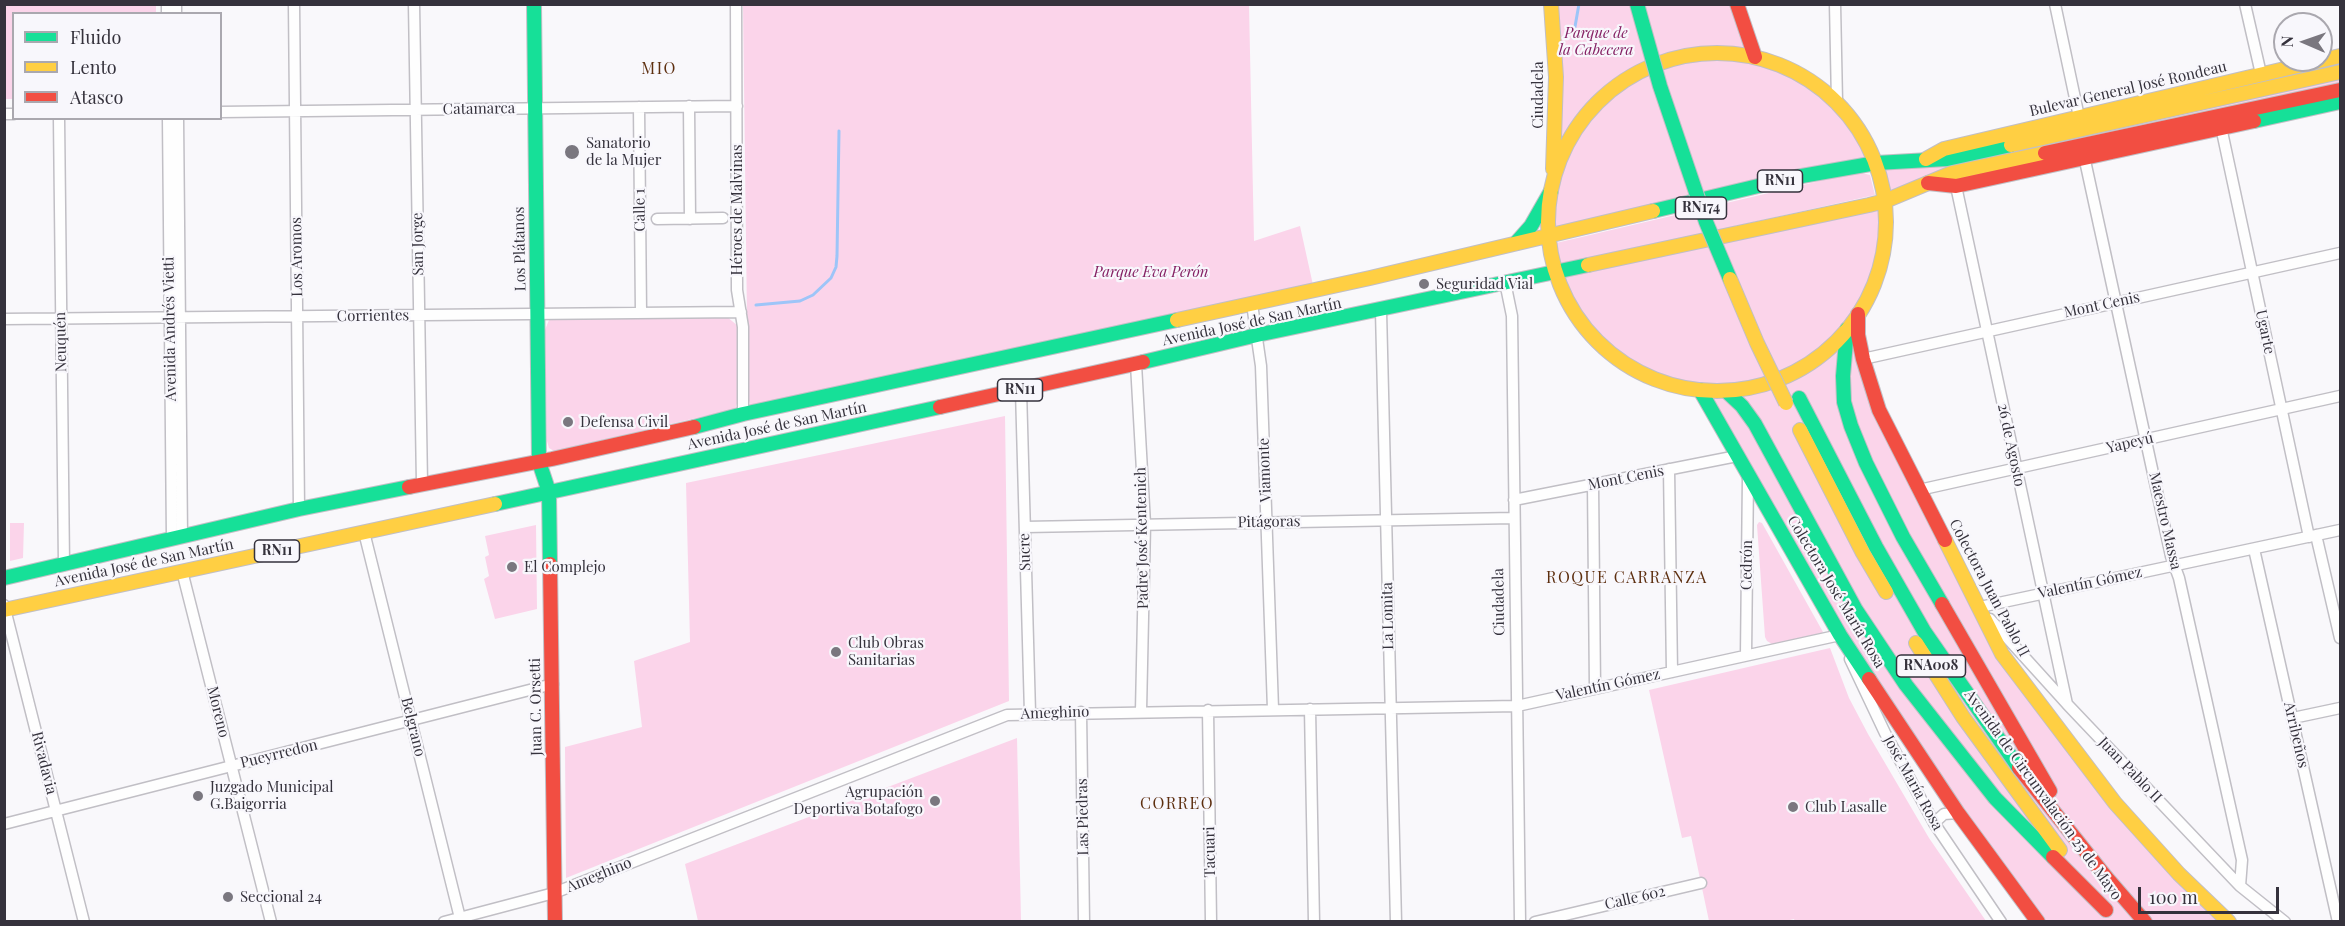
<!DOCTYPE html>
<html>
<head>
<meta charset="utf-8">
<style>
	body { margin:0 }
	#map { position:relative; width:2345px; height:926px; overflow:hidden; background:#f9f8fb; font-family:"Playfair Display",serif }
	canvas { display:block }
	.frame { position:absolute; inset:0; border:6px solid #35323c; pointer-events:none }
	.legend { position:absolute; left:12px; top:12px; width:210px; height:108px; box-sizing:border-box; background:#f8f7fc; border:2px solid #aaa8af; margin:0; padding:8px 10px; list-style:none; font-size:18px; color:#35323c }
	.legend li { display:flex; align-items:center; gap:12px; height:30px }
	.legend b { width:30px; border:2px solid #aaa8af }
	.north { position:absolute; left:2273px; top:12px; width:60px; height:60px; box-sizing:border-box; background:#f8f7fc; border:2px solid #aaa8af; border-radius:50%; rotate:272deg; font-size:16px; font-weight:700; line-height:24px; text-align:center; color:#35323c }
	.north::after { content:''; display:block; margin:auto; width:21px; height:27px; background:#7a777f; clip-path:polygon(50% 0,100% 100%,50% 72%,0 100%) }
	.scale { position:absolute; left:2138px; top:887px; width:141px; height:27px; box-sizing:border-box; border:3px solid #35323c; border-top:0; padding-left:8px; font-size:18px; line-height:21px; white-space:nowrap; color:#35323c; -webkit-text-stroke:4px #f8f7fc; paint-order:stroke }
</style>
</head>
<body>
<div id="map">
<canvas width="2345" height="926"></canvas>
<div class="frame"></div>
<ul class="legend">
<li><b style="height:8px;background:#16e098"></b>Fluido</li>
<li><b style="height:8px;background:#ffcf43"></b>Lento</li>
<li><b style="height:8px;background:#f24e42"></b>Atasco</li>
</ul>
<div class="north">N</div>
<div class="scale">100 m</div>
</div>
<script>
const ctx = document.querySelector('canvas').getContext('2d');
ctx.lineJoin = 'round';
function paint(path, color) { ctx.fillStyle = color; ctx.fill(path, 'evenodd'); }
const poly = rows => new Path2D(rows.map(r => 'M' + r).join(''));
function strokePath(path, color, width, dash) { ctx.strokeStyle = color; ctx.lineWidth = width; ctx.lineCap = dash ? 'butt' : 'round'; ctx.setLineDash(dash || []); ctx.stroke(path); }
function label(font, color, halo, rows, align = 'center') {
  ctx.font = font + ' "Playfair Display",serif'; ctx.lineWidth = 4.5; ctx.setLineDash([]); ctx.textBaseline = 'middle'; ctx.strokeStyle = halo; ctx.fillStyle = color; for (const [text, x, y, turn = 0] of rows) {
    ctx.save(); ctx.translate(x, y); ctx.rotate((+turn || 0) * Math.PI / 180); ctx.textAlign = isNaN(turn) ? turn : align; if (halo) ctx.strokeText(text, 0, 0); ctx.fillText(text, 0, 0); ctx.restore();
  }
}
const green = poly([
	[4,5,156,5,156,13,14,14,13,99,5,99],
	[743,5,1249,5,1254,241,1300,226,1313,285,751,406,748,398],
	[1551,5,1737,5,1755,57,1795,71,1819,87,1837,102,1853,122,1876,163,2340,56,2340,102,1928,183,1885,201,1888,229,1883,256,1872,287,1858,314,1863,359,1980,607,2060,732,2229,921,2038,921,1914,749,1701,390,1663,382,1637,371,1617,357,1596,339,1579,319,1566,296,1556,272,1885,201,1876,163,1549,236,1556,77],
	[1858,172,1870,175,1875,195,1559,265,1556,243],
	[726,316,738,326,739,398,735,409,554,451,549,448,547,441,545,330,549,320],
	[1005,416,1009,701,566,878,565,747,642,727,634,661,690,642,686,483],
	[1759,522,1762,523,1823,632,1821,634,1772,644,1767,641,1765,637,1757,525],
	[10,523,24,523,23,558,10,561],
	[536,525,537,609,495,619,484,579,489,576,485,557,489,555,485,536],
	[1830,648,1849,698,1868,734,1929,838,1986,921,1795,922,1794,919,1782,922,1709,921,1691,836,1682,838,1649,690],
	[1017,738,1021,921,698,921,685,864]
]);
const stream = poly([
	[1573,38,1579,4],
	[756,305,800,301,813,295,831,278,836,267,837,256,839,131]
]);
const street = poly([
	[167,4,167,14],
	[176,4,176,14],
	[294,4,299,509],
	[414,4,422,484],
	[736,4,737,290,743,327,743,414],
	[1835,4,1837,102],
	[2055,4,2079,117],
	[2245,4,2261,74],
	[689,106,690,219],
	[639,107,641,313],
	[220,112,737,106],
	[4,114,14,114],
	[59,118,64,565],
	[168,118,172,539],
	[178,118,182,537],
	[2221,127,2309,537],
	[2084,156,2171,556,2179,578,2242,860,2240,886],
	[1956,186,2067,704],
	[657,219,723,218],
	[1505,282,1512,316,1520,922],
	[1252,304,1261,366,1273,709],
	[1381,311,1396,922],
	[4,319,741,312],
	[1863,359,2340,253],
	[1136,364,1145,524,1141,711],
	[1021,390,1030,713],
	[1669,469,1672,672],
	[1593,484,1595,688],
	[1919,490,2340,396],
	[1514,500,1737,456],
	[1025,527,1514,518],
	[364,532,461,922],
	[2316,535,2340,638],
	[2254,549,2338,922],
	[182,571,271,922],
	[4,605,84,922],
	[1980,607,2340,530],
	[1990,619,2067,704,2240,886,2285,922],
	[1746,655,1748,476],
	[1850,659,1885,733,1934,823,2001,922],
	[1310,709,1314,922],
	[1208,710,1211,922],
	[1081,712,1084,922],
	[2293,718,2340,708],
	[1934,823,1944,814,1958,813],
	[4,824,553,684],
	[444,922,554,893,1007,715,1517,706,1840,635,1842,639],
	[1535,922,1701,883]
]);
const fast = poly([
	[534,4,539,462,549,492,550,564],
	[2254,121,2340,102],
	[1653,211,1796,177,1876,163,1947,159,2011,145],
	[1516,243,1531,226,1551,191],
	[1847,329,1843,376,1844,402,1851,426,1866,463,1903,537,1942,604],
	[1143,362,1257,335,1588,265],
	[1700,390,1840,635,1869,679],
	[1726,391,1742,406,1755,424,1856,610,1906,685,1995,798,2053,857],
	[1799,398,1876,547,1924,631,2019,768],
	[694,427,743,414,1177,320],
	[495,504,940,407],
	[4,578,299,509,409,487]
]);
const slow = poly([
	[1551,4,1556,77,1553,169],
	'1548 222a169 169 0 1 1 338 0a169 169 0 1 1-338 0Z',
	[2011,145,2340,72],
	[1926,159,1944,149,2340,56],
	[1588,265,1869,205,1885,201,1952,173,2045,153],
	[1177,320,1370,278,1653,211],
	[1800,430,1863,553,1886,592],
	[1945,540,2002,654,2115,803,2179,874,2229,922],
	[4,610,495,504],
	[1916,643,1963,717,2060,850]
]);
const jam = poly([
	[1737,4,1755,57],
	[2045,153,2340,90],
	[1928,183,1956,186,2254,121],
	[1858,314,1858,335,1863,359,1879,410,1945,540],
	[940,407,1143,362],
	[409,487,552,459,694,427],
	[550,564,555,922],
	[1942,604,2050,791],
	[1869,679,1958,813,2038,922],
	[2019,768,2106,877,2145,922],
	[2053,857,2106,910]
]);
const fastBridge = poly([
	[1637,4,1660,86,1706,222,1730,279]
]);
const slowBridge = poly([
	[1730,279,1757,343,1786,403]
]);
const markers = [
	[572,152,8,"#7a777f"],
	[1424,284,6,"#7a777f"],
	[568,422,6,"#7a777f"],
	[512,567,6,"#7a777f"],
	[836,652,6,"#7a777f"],
	[198,796,6,"#7a777f"],
	[935,801,6,"#7a777f"],
	[1793,807,6,"#7a777f"],
	[228,897,6,"#7a777f"]
];
const shields = [
	[1780,181,45],
	[1701,208,51],
	[1020,390,45],
	[277,551,45],
	[1931,666,69]
];
const shieldNames = [
	["RN11",1780,181],
	["RN174",1701,208],
	["RN11",1020,390],
	["RN11",277,551],
	["RNA008",1931,666]
];
const parkNames = [
	["Parque de",1596,33],
	["la Cabecera",1596,50],
	["Parque Eva Perón",1151,272]
];
const streetNames = [
	["Bulevar General José Rondeau",2128,89,-13],
	["Ciudadela",1538,95,-90],
	["Catamarca",479,109,-1],
	["Calle 1",640,210,-91],
	["Héroes de Malvinas",737,210,-90],
	["San Jorge",418,244,-91],
	["Los Plátanos",520,249,-91],
	["Los Aromos",297,257,-91],
	["Mont Cenis",2102,305,-12],
	["Corrientes",373,316,-1],
	["Avenida José de San Martín",1252,322,-12],
	["Avenida Andrés Vietti",170,329,-91],
	["Ugarte",2265,332,78],
	["Neuquén",61,342,-91],
	["Avenida José de San Martín",777,426,-12],
	["Yapeyú",2130,443,-13],
	["26 de Agosto",2011,445,78],
	["Viamonte",1265,470,-92],
	["Mont Cenis",1626,478,-11],
	["Maestro Massa",2165,521,77],
	["Pitágoras",1269,522,-1],
	["Padre José Kentenich",1142,538,-91],
	["Sucre",1025,552,-92],
	["Avenida José de San Martín",144,563,-12],
	["Cedrón",1747,565,-89],
	["Valentín Gómez",2090,583,-12],
	["Colectora Juan Pablo II",1989,588,62],
	["Colectora José María Rosa",1836,592,59],
	["Ciudadela",1499,602,-91],
	["La Lomita",1388,616,-91],
	["Valentín Gómez",1608,685,-12],
	["Juan C. Orsetti",536,707,-91],
	["Moreno",218,712,76],
	["Ameghino",1055,713,-2],
	["Belgrano",413,727,76],
	["Arribeños",2296,735,77],
	["Pueyrredon",279,754,-14],
	["Rivadavia",44,763,76],
	["Juan Pablo II",2130,770,46],
	["José María Rosa",1913,783,61],
	["Avenida de Circunvalación 25 de Mayo",2043,795,54],
	["Las Piedras",1083,817,-91],
	["Tacuari",1210,852,-91],
	["Ameghino",599,875,-22],
	["Calle 602",1635,898,-13]
];
const poiNames = [
	["Sanatorio",586,143],
	["de la Mujer",586,160],
	["Seguridad Vial",1436,284],
	["Defensa Civil",580,422],
	["El Complejo",524,567],
	["Club Obras",848,643],
	["Sanitarias",848,660],
	["Juzgado Municipal",210,787],
	["G.Baigorria",210,804],
	["Agrupación",923,792,"right"],
	["Deportiva Botafogo",923,809,"right"],
	["Club Lasalle",1805,807],
	["Seccional 24",240,897]
];
const neighbourhoodNames = [
	["MIO",659,69],
	["ROQUE CARRANZA",1627,578],
	["CORREO",1177,804]
];
paint(green, '#fbd4ea');
strokePath(stream, '#9dc5f8', 3);
strokePath(street, '#c1bfc5', 13);
strokePath(fast, '#c1bfc5', 16);
strokePath(slow, '#c1bfc5', 16);
strokePath(jam, '#c1bfc5', 16);
strokePath(street, '#fefefe', 10);
strokePath(fast, '#16e098', 14);
strokePath(slow, '#ffcf43', 14);
strokePath(jam, '#f24e42', 14);
strokePath(fastBridge, '#c1bfc5', 16, []);
strokePath(slowBridge, '#c1bfc5', 16, []);
strokePath(fastBridge, '#16e098', 14);
strokePath(slowBridge, '#ffcf43', 14);
for (const [x, y, r, color] of markers) { const dot = new Path2D(); dot.arc(x, y, r, 0, 2 * Math.PI); ctx.fillStyle = color; ctx.fill(dot); strokePath(dot, '#f8f7fc', 2); }
for (const [x, y, w] of shields) { const box = new Path2D(); box.roundRect(x - w / 2, y - 11, w, 22, 4.5); ctx.fillStyle = '#f8f7fc'; ctx.fill(box); strokePath(box, '#35323c', 1.5); }
label('bold 14px', '#35323c', null, shieldNames);
label('italic 15px', '#852164', '#f8f7fc', parkNames);
label('15px', '#35323c', '#f8f7fc', streetNames);
label('15px', '#35323c', '#f8f7fc', poiNames, 'left');
ctx.letterSpacing = '1.5px';
label('16px', '#5d2f0f', '#f8f7fc', neighbourhoodNames);
ctx.letterSpacing = '0px';
</script>
</body>
</html>
